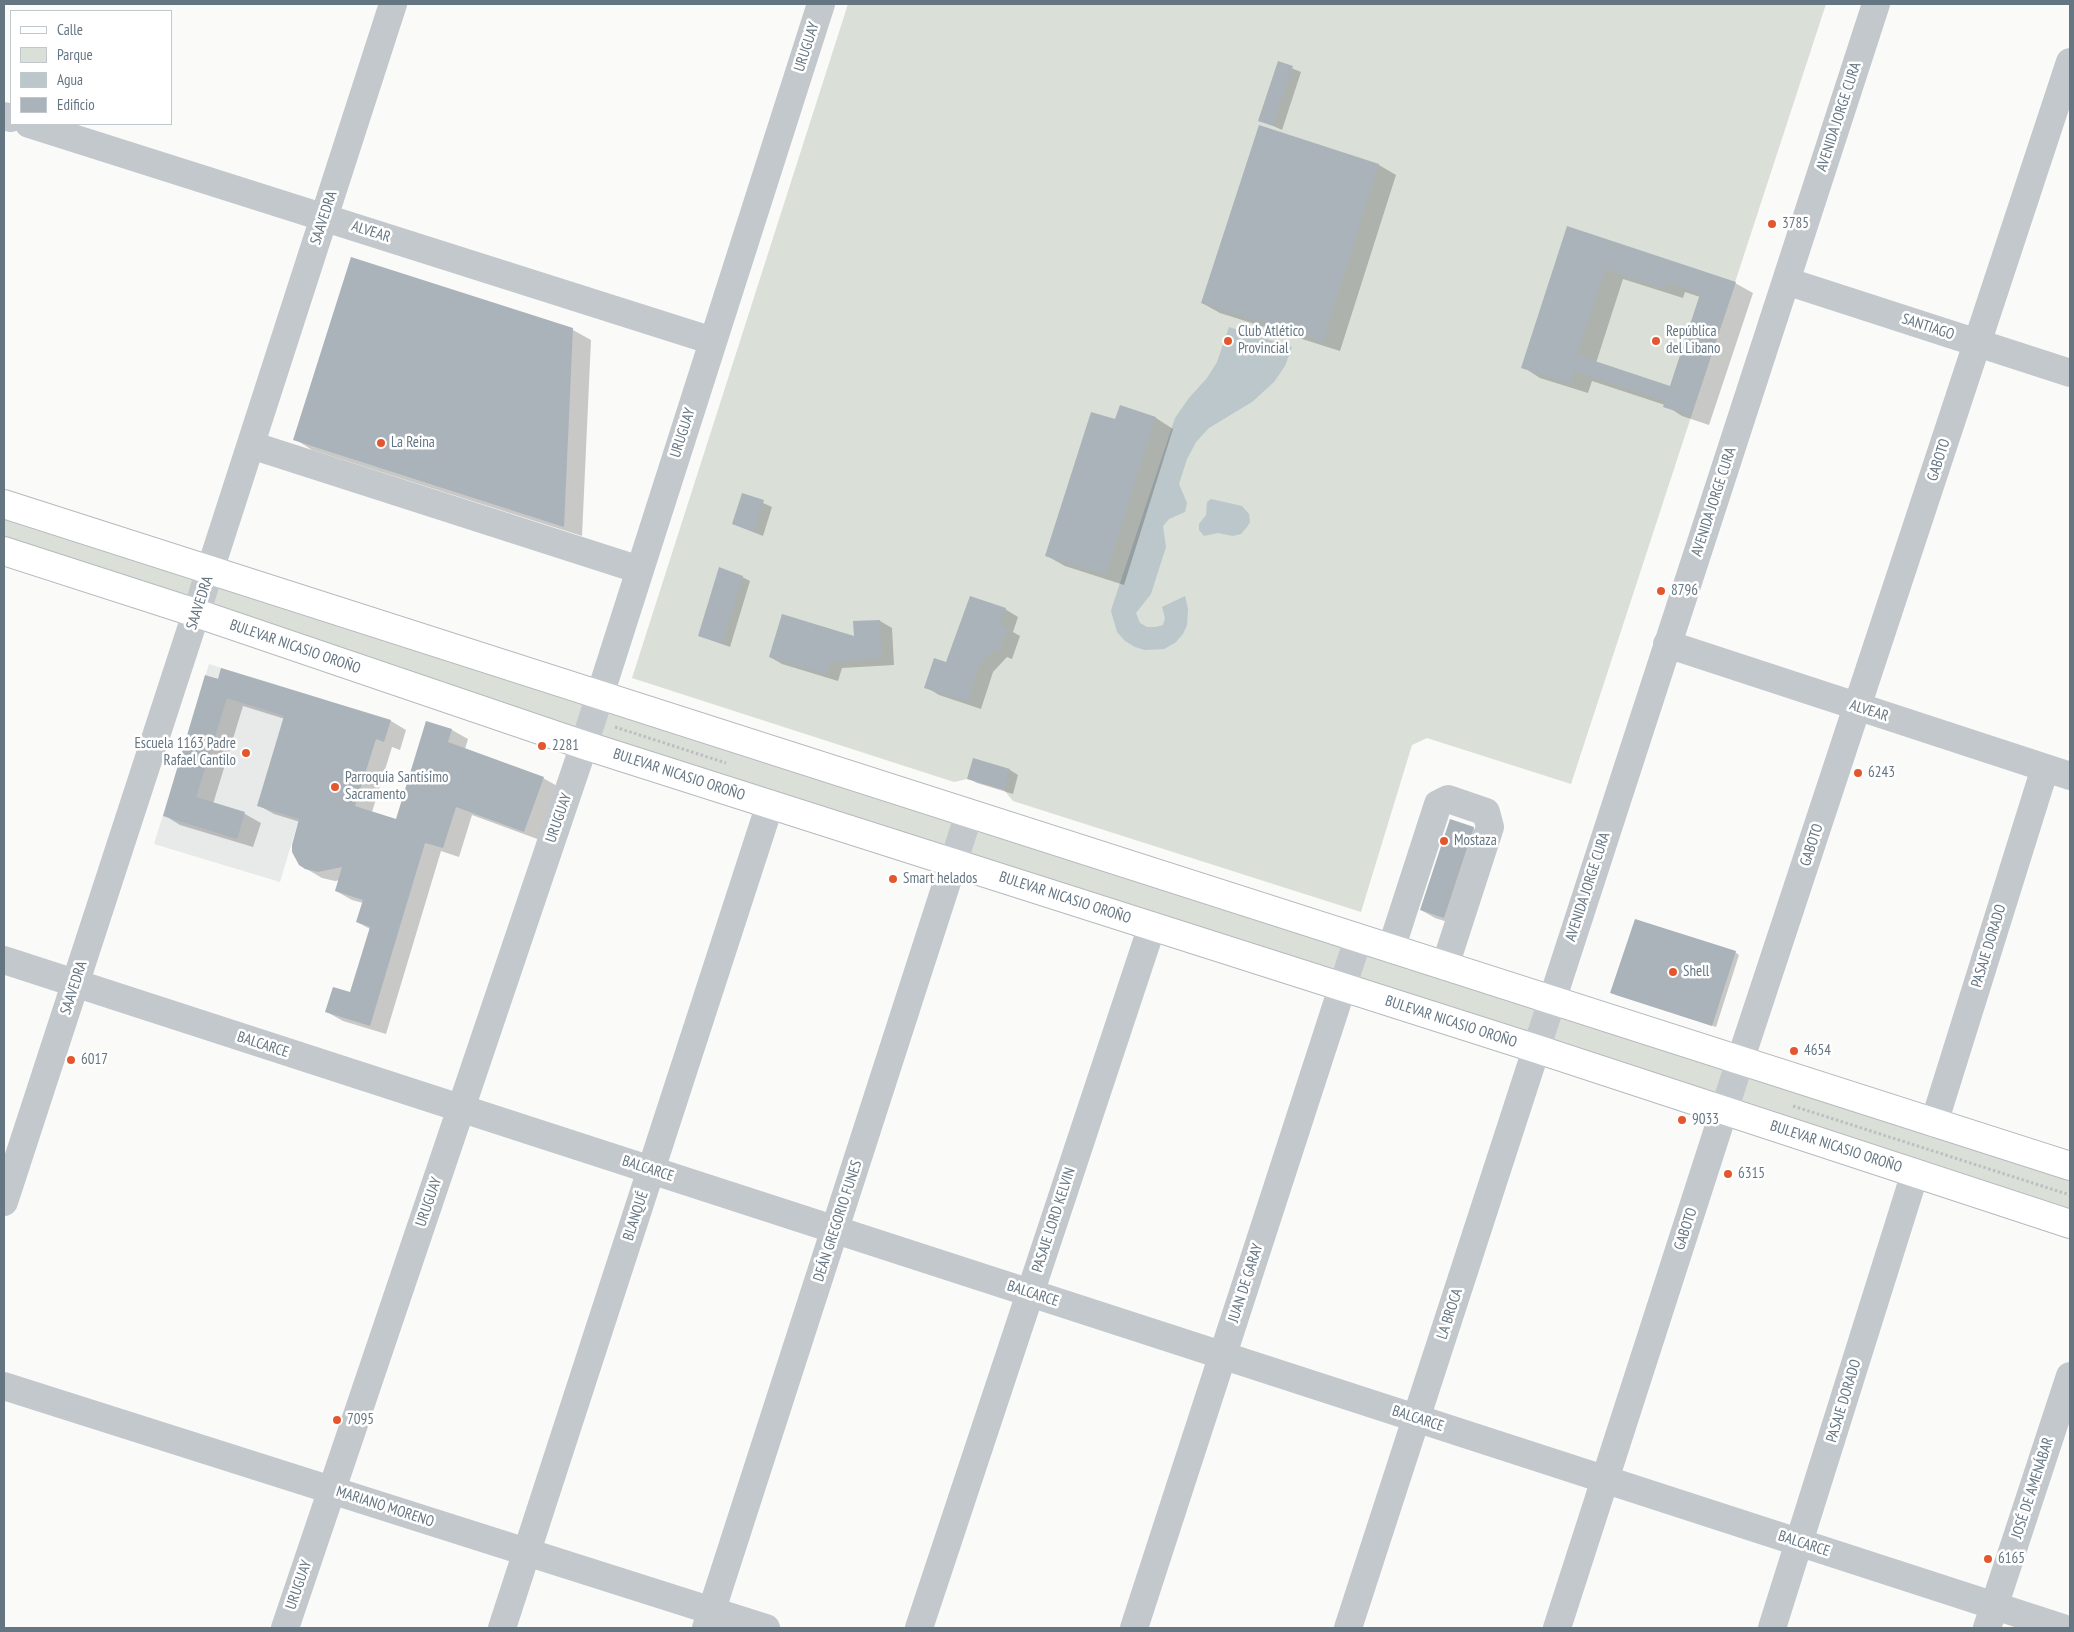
<!DOCTYPE html>
<html>
<head>
<meta charset="utf-8">
<style>
	body { margin:0 }
	#map { position:relative; width:2074px; height:1632px; overflow:hidden; background:#fafaf8; font-family:"PT Sans Narrow",sans-serif }
	canvas { display:block }
	.frame { position:absolute; inset:0; border:5px solid #657683; pointer-events:none }
	.legend { position:absolute; left:10px; top:10px; width:162px; height:115px; box-sizing:border-box; background:#fff; border:1px solid #c1c8cd; margin:0; padding:6px 9px; list-style:none; font-size:15px; color:#657683 }
	.legend li { display:flex; align-items:center; gap:10px; height:25px }
	.legend b { width:25px; border:1px solid #c1c8cd }
</style>
</head>
<body>
<div id="map">
<canvas width="2074" height="1632"></canvas>
<div class="frame"></div>
<ul class="legend">
<li><b style="height:6px;background:#fff"></b>Calle</li>
<li><b style="height:14px;background:#dadfd7"></b>Parque</li>
<li><b style="height:14px;background:#bbc7cb"></b>Agua</li>
<li><b style="height:14px;background:#aab3b9"></b>Edificio</li>
</ul>
</div>
<script>
const ctx = document.querySelector('canvas').getContext('2d');
ctx.lineJoin = 'round';
function paint(path, color) { ctx.fillStyle = color; ctx.fill(path, 'evenodd'); }
const poly = rows => new Path2D(rows.map(r => 'M' + r).join(''));
function strokePath(path, color, width, dash) { ctx.strokeStyle = color; ctx.lineWidth = width; ctx.lineCap = dash ? 'butt' : 'round'; ctx.setLineDash(dash || []); ctx.stroke(path); }
function label(font, color, halo, rows, align = 'center') {
  ctx.font = font + ' "PT Sans Narrow",sans-serif'; ctx.lineWidth = 5; ctx.setLineDash([]); ctx.textBaseline = 'middle'; ctx.strokeStyle = halo; ctx.fillStyle = color; for (const [text, x, y, turn = 0] of rows) {
    ctx.save(); ctx.translate(x, y); ctx.rotate((+turn || 0) * Math.PI / 180); ctx.textAlign = isNaN(turn) ? turn : align; if (halo) ctx.strokeText(text, 0, 0); ctx.fillText(text, 0, 0); ctx.restore();
  }
}
const built = poly([
	[209,664,326,700,299,819,280,882,154,844]
]);
const green = poly([
	[848,4,1826,4,1571,784,1427,738,1412,745,1361,912,1013,801,1004,790,967,779,954,782,632,678],
	[4,504,2070,1166,2070,1224,4,551]
]);
const water = poly([
	[1229,327,1292,347,1285,366,1274,382,1252,402,1209,428,1196,442,1187,459,1179,484,1187,503,1185,512,1169,519,1163,526,1166,547,1151,594,1136,613,1140,623,1147,627,1155,627,1163,625,1165,618,1162,607,1185,596,1188,609,1187,625,1183,634,1175,643,1164,649,1145,650,1135,647,1125,641,1117,632,1111,611,1113,604,1175,418,1189,398,1207,378,1217,362],
	[1211,499,1242,506,1249,514,1250,522,1247,527,1241,534,1233,536,1218,533,1204,536,1199,530,1199,524,1206,515,1207,502]
]);
const shadow = poly([
	[1279,63,1301,72,1282,130,1260,120],
	[1259,127,1379,165,1396,175,1340,351,1220,313,1202,303],
	[1568,228,1735,283,1753,293,1709,425,1682,416,1665,405,1592,381,1588,393,1540,378,1523,367],
	[1623,279,1683,298,1685,292,1700,297,1670,388,1596,363],
	[573,330,591,340,582,536,312,450,295,439],
	[1156,418,1173,429,1124,585,1065,566,1047,556,1116,421],
	[743,494,772,507,763,536,733,524],
	[742,577,750,581,730,647,700,636],
	[1005,609,1018,617,1013,632,1020,636,1012,659,1007,657,993,672,981,709,939,695,926,687,946,663],
	[880,621,892,628,894,665,842,668,838,681,782,664,770,657,856,638],
	[206,676,391,721,406,730,400,750,392,747,372,812,397,820,426,722,452,730,468,739,465,749,543,778,559,787,540,840,472,815,459,857,441,851,386,1034,343,1021,327,1012,351,994,370,929,357,922,363,903,352,900,336,891,340,880,335,881,322,878,305,868,300,822,274,814,258,805,285,719,243,706,213,804,245,814,261,823,253,847,180,825,164,815],
	[974,759,1010,770,1018,775,1013,794,977,783,968,778],
	[1473,828,1486,835,1457,925,1435,918,1421,910],
	[1735,952,1739,955,1716,1027,1616,995]
]);
const building = poly([
	[1278,61,1293,66,1273,126,1258,121],
	[1259,125,1379,164,1323,342,1201,303],
	[1567,226,1736,282,1691,416,1663,407,1665,401,1574,371,1570,384,1521,368],
	[1605,269,1665,289,1667,282,1700,294,1670,386,1577,355],
	[351,257,573,328,564,527,293,440],
	[1120,405,1156,417,1106,575,1045,556,1091,412,1115,419],
	[742,493,764,500,754,532,732,524],
	[719,567,743,576,722,644,698,636],
	[970,596,1006,608,1000,625,1007,627,999,652,993,650,980,664,968,702,924,688,934,658,946,662],
	[782,614,854,636,853,621,880,620,882,658,830,662,826,675,769,657],
	[221,668,391,720,384,742,376,739,355,806,396,819,426,721,452,729,448,742,544,777,524,832,456,807,443,848,425,843,370,1026,325,1012,333,987,350,992,370,927,356,922,363,900,335,891,342,867,318,872,305,869,299,865,292,852,292,845,299,819,257,806,284,716,227,698,196,797,245,812,237,839,163,816,205,675,218,679],
	[973,758,1010,769,1004,790,967,779],
	[1450,819,1474,827,1444,918,1420,910],
	[1635,919,1736,951,1712,1026,1610,993]
]);
const path = poly([
	[615,727,726,763],
	[1793,1106,2070,1195]
]);
const minor = poly([
	[4,116,11,118],
	[29,124,713,341],
	[1786,281,2070,373],
	[251,445,640,570],
	[1667,644,2070,776],
	[1391,949,1438,804,1448,799,1486,812,1490,827,1445,966],
	[4,960,2063,1628],
	[1934,1123,2045,768],
	[4,1202,203,592,393,4],
	[4,1386,766,1628],
	[285,1628,584,745,821,4],
	[502,1628,770,804],
	[706,1628,969,814],
	[919,1628,1152,926],
	[1134,1628,1358,939],
	[1348,1628,1876,4],
	[1557,1628,1740,1061,2070,62],
	[1772,1628,1915,1173],
	[1987,1628,2070,1376]
]);
const major = poly([
	[4,504,2070,1166],
	[4,551,196,613,584,745,1537,1049,2070,1224]
]);
const markers = [
	[1772,224,5,"#e4572e"],
	[1228,341,5,"#e4572e"],
	[1656,341,5,"#e4572e"],
	[381,443,5,"#e4572e"],
	[1661,591,5,"#e4572e"],
	[542,746,5,"#e4572e"],
	[246,753,5,"#e4572e"],
	[1858,773,5,"#e4572e"],
	[335,787,5,"#e4572e"],
	[1444,841,5,"#e4572e"],
	[893,879,5,"#e4572e"],
	[1673,972,5,"#e4572e"],
	[1794,1051,5,"#e4572e"],
	[71,1060,5,"#e4572e"],
	[1682,1120,5,"#e4572e"],
	[1728,1174,5,"#e4572e"],
	[337,1420,5,"#e4572e"],
	[1988,1559,5,"#e4572e"]
];
const streetNames = [
	["URUGUAY",807,47,-72],
	["AVENIDA JORGE CURA",1839,117,-72],
	["SAAVEDRA",324,218,-72],
	["ALVEAR",371,232,18],
	["SANTIAGO",1928,327,18],
	["URUGUAY",683,433,-72],
	["GABOTO",1939,460,-72],
	["AVENIDA JORGE CURA",1714,502,-72],
	["SAAVEDRA",200,603,-72],
	["BULEVAR NICASIO OROÑO",295,647,19],
	["ALVEAR",1869,711,18],
	["BULEVAR NICASIO OROÑO",679,775,18],
	["URUGUAY",559,818,-71],
	["GABOTO",1812,845,-72],
	["AVENIDA JORGE CURA",1588,887,-72],
	["BULEVAR NICASIO OROÑO",1065,898,18],
	["PASAJE DORADO",1989,946,-73],
	["SAAVEDRA",74,988,-72],
	["BULEVAR NICASIO OROÑO",1451,1022,18],
	["BALCARCE",263,1045,18],
	["BULEVAR NICASIO OROÑO",1836,1147,18],
	["BALCARCE",648,1169,18],
	["URUGUAY",429,1202,-71],
	["BLANQUÉ",636,1216,-72],
	["PASAJE LORD KELVIN",1054,1220,-72],
	["DEÁN GREGORIO FUNES",838,1221,-72],
	["GABOTO",1686,1229,-72],
	["JUAN DE GARAY",1246,1283,-72],
	["BALCARCE",1033,1294,18],
	["LA BROCA",1450,1314,-72],
	["PASAJE DORADO",1844,1401,-73],
	["BALCARCE",1418,1419,18],
	["JOSÉ DE AMENÁBAR",2033,1488,-72],
	["MARIANO MORENO",385,1507,18],
	["BALCARCE",1804,1544,18],
	["URUGUAY",299,1585,-71]
];
const poiNames = [
	["3785",1782,224],
	["Club Atlético",1238,332],
	["Provincial",1238,349],
	["República",1666,332],
	["del Libano",1666,349],
	["La Reina",391,443],
	["8796",1671,591],
	["Escuela 1163 Padre",236,744,"right"],
	["Rafael Cantilo",236,761,"right"],
	["2281",552,746],
	["6243",1868,773],
	["Parroquia Santísimo",345,778],
	["Sacramento",345,795],
	["Mostaza",1454,841],
	["Smart helados",903,879],
	["Shell",1683,972],
	["4654",1804,1051],
	["6017",81,1060],
	["9033",1692,1120],
	["6315",1738,1174],
	["7095",347,1420],
	["6165",1998,1559]
];
paint(built, '#e8e9e9');
paint(green, '#dadfd7');
paint(water, '#bbc7cb');
paint(shadow, '#0003');
paint(building, '#aab3b9');
strokePath(major, '#b5babe', 30);
strokePath(path, '#bbbfc2', 3, [2.5, 2.5]);
strokePath(minor, '#c3c8cc', 28);
strokePath(major, '#fff', 28);
for (const [x, y, r, color] of markers) { const dot = new Path2D(); dot.arc(x, y, r, 0, 2 * Math.PI); ctx.fillStyle = color; ctx.fill(dot); strokePath(dot, '#fff', 2); }
label('15px', '#657683', '#fff', streetNames);
label('15px', '#657683', '#fff', poiNames, 'left');
</script>
</body>
</html>
